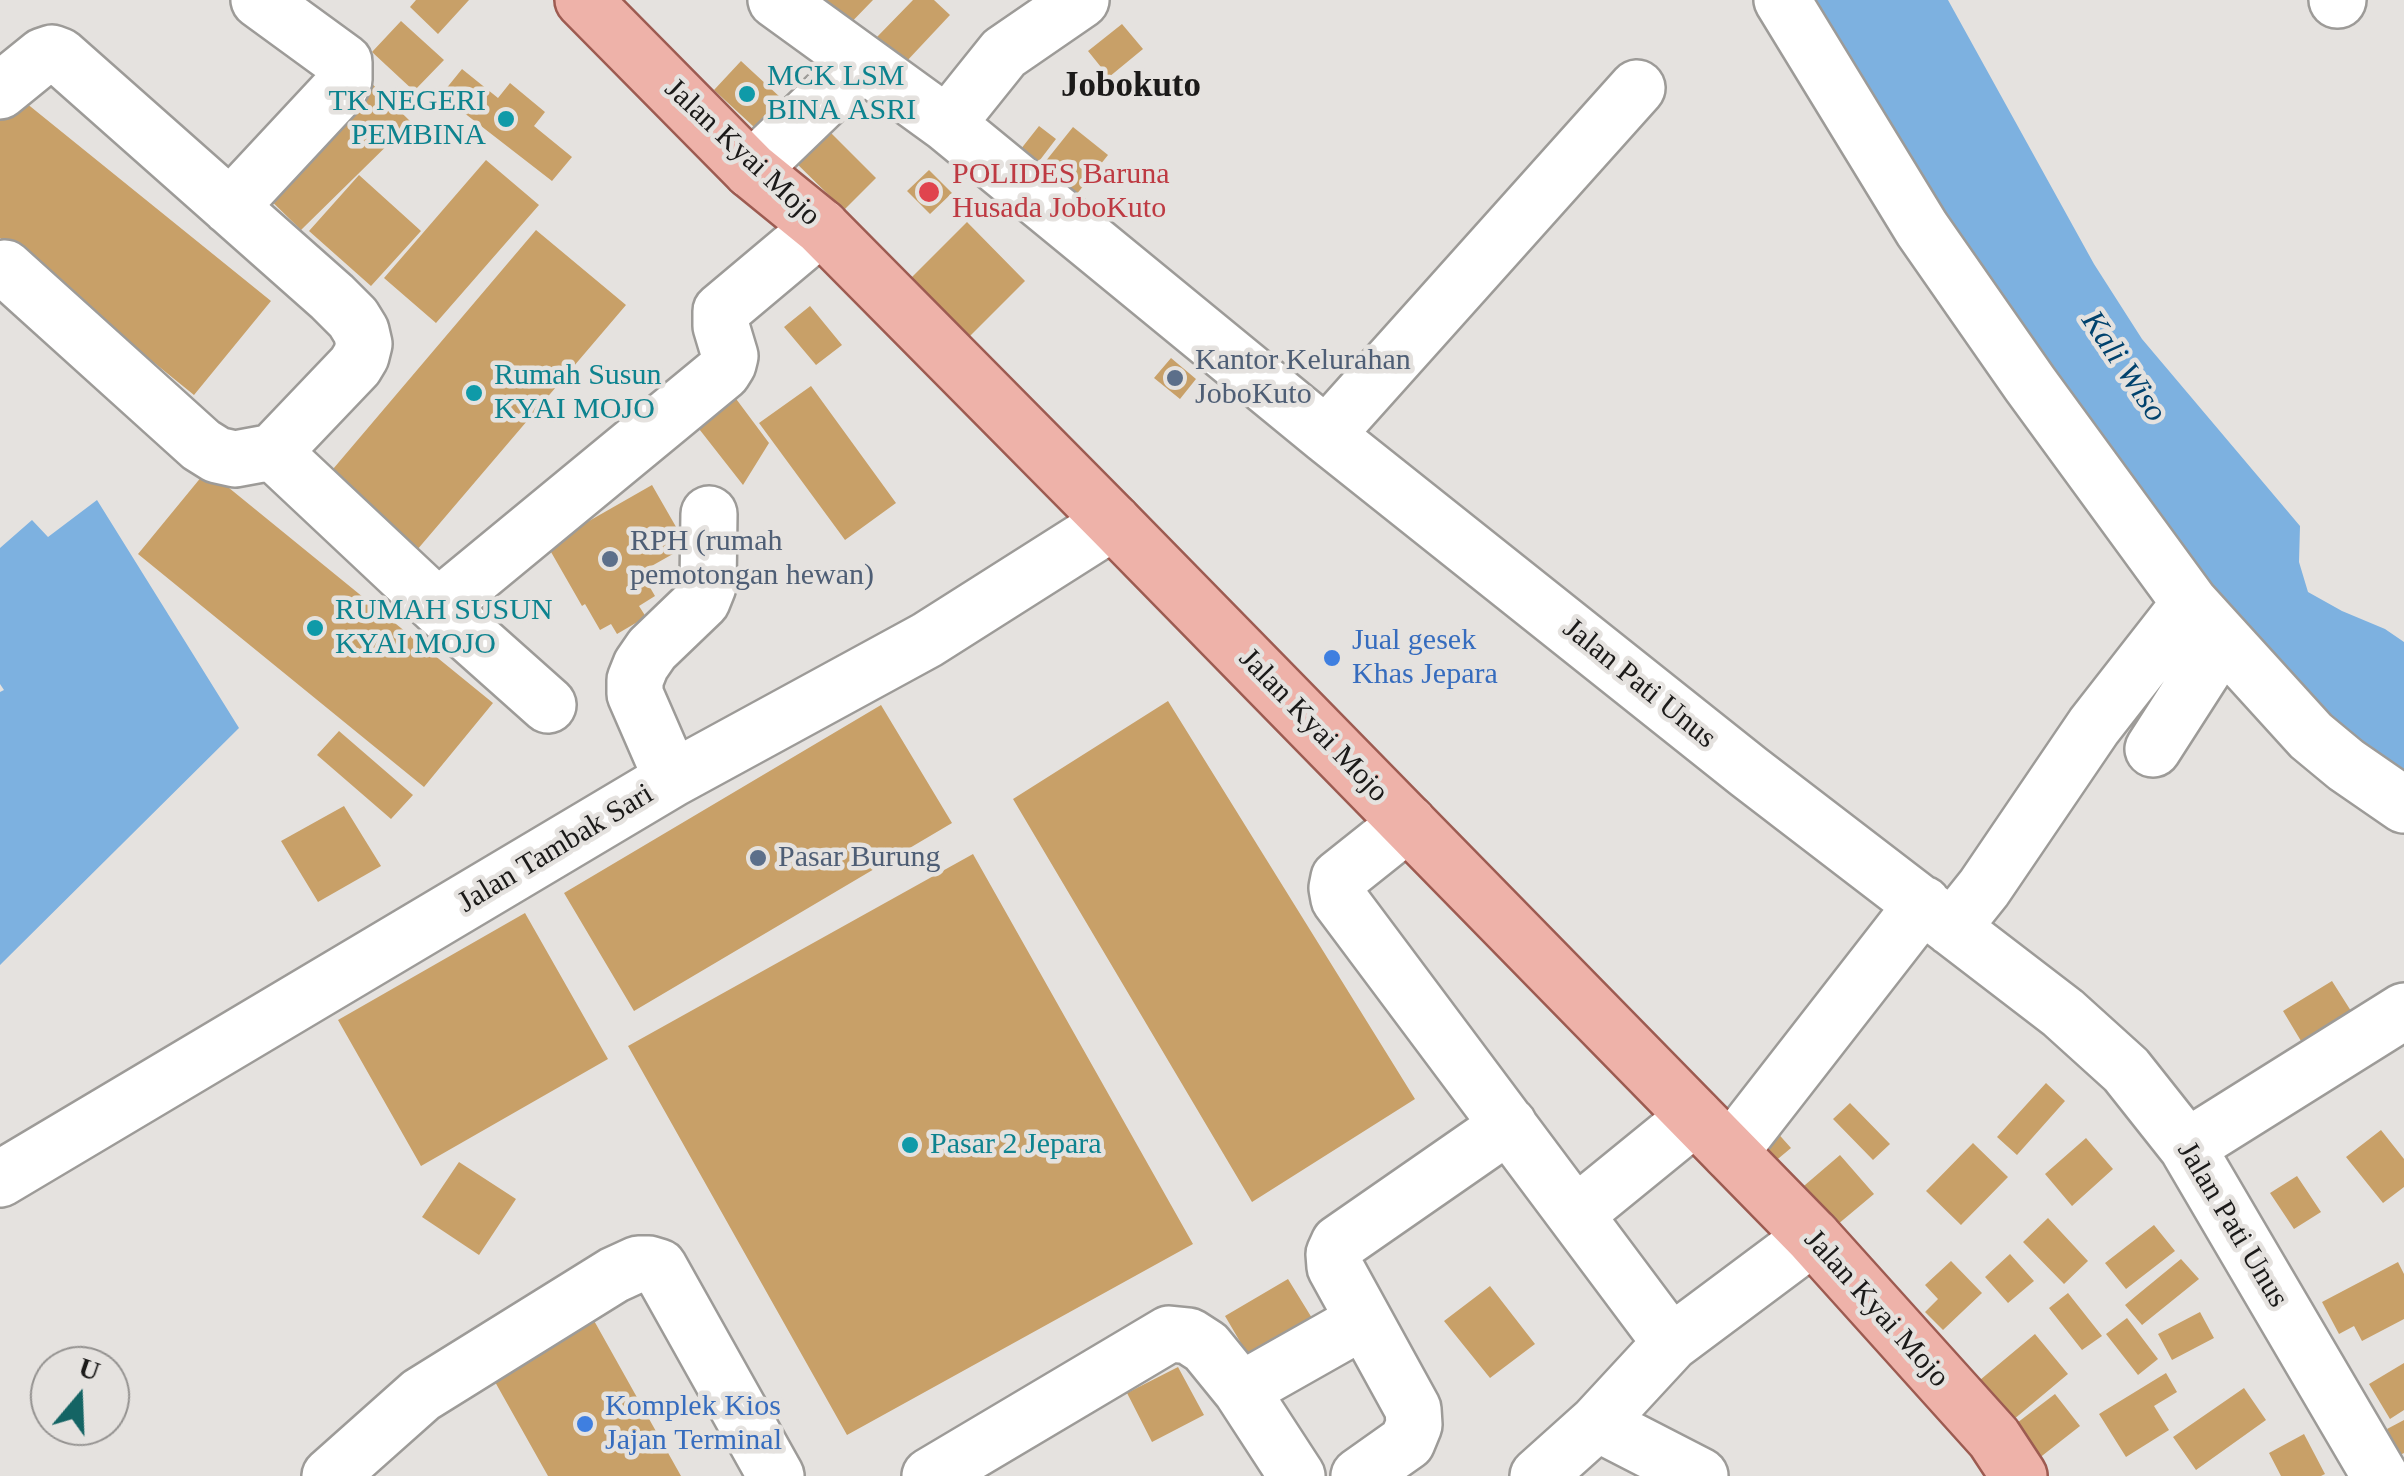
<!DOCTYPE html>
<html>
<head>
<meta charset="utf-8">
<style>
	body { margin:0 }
	#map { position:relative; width:2404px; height:1476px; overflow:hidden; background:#e5e2df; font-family:"Times New Roman",serif }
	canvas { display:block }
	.north { position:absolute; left:30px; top:1346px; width:100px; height:100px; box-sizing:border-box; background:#e5e2df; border:2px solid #949290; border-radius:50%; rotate:19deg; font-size:28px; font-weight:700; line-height:40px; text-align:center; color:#1b1a19 }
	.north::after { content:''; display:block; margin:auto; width:35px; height:45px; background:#146464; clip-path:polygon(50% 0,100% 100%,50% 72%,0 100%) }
</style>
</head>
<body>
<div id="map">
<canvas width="2404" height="1476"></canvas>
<div class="north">U</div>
</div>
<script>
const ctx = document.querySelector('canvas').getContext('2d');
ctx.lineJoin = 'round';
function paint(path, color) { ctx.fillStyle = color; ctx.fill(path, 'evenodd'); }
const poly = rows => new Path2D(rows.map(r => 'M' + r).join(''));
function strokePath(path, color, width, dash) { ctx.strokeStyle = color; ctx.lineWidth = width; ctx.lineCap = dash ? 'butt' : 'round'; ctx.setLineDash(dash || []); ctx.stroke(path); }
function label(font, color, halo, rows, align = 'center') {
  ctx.font = font + ' "Times New Roman",serif'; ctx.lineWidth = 9; ctx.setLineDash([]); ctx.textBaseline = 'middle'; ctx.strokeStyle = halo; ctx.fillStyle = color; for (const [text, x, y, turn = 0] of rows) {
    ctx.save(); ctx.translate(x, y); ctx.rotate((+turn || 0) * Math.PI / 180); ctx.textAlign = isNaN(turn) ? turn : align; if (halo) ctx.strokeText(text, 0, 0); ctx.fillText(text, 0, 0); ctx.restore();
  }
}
const water = poly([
	[1790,0,1948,0,2094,264,2142,339,2300,526,2299,562,2308,592,2342,611,2385,629,2404,642,2404,800,2209,616],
	[97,500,239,728,0,965,0,692,4,690,0,684,0,548,32,520,48,537]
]);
const building = poly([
	[416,0,469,0,438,34,410,7],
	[815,0,873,0,840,34],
	[913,0,934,0,950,15,905,63,877,37],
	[401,21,444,60,414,91,372,52],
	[1122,24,1143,49,1109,77,1088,51],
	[741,61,781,98,754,127,714,90],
	[462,69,498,98,510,83,545,112,534,126,572,157,552,181,441,95],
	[363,75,411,122,301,230,254,184],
	[10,90,271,301,194,395,0,238,0,102],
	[821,123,876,178,844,210,788,155],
	[1039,126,1056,139,1030,173,1013,159],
	[1073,127,1108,155,1068,205,1033,177],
	[486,160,539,205,436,323,384,278],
	[929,170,952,193,930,214,907,191],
	[359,175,421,231,371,286,309,231],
	[967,222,1025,281,969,337,911,278],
	[536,230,626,305,411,557,322,482],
	[810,306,842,345,816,365,784,327],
	[1171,358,1196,379,1180,399,1154,378],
	[722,380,769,443,743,485,685,411],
	[811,386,896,503,845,540,759,423],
	[207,470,493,703,424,787,138,554],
	[652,485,687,546,641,572,655,596,639,606,646,617,617,634,611,624,600,630,585,604,582,606,547,545],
	[1168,701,1415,1099,1252,1202,1013,799],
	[881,705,952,823,634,1011,564,893],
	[339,731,413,795,391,819,317,755],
	[344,806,381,866,318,902,281,841],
	[973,854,1193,1244,847,1435,628,1046],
	[525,913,608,1059,421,1166,338,1020],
	[2332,981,2351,1011,2301,1041,2283,1011],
	[2046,1083,2065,1101,2017,1155,1997,1137],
	[1850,1103,1890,1144,1873,1160,1833,1119],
	[1766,1120,1791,1148,1767,1168,1742,1140],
	[2381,1130,2404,1159,2404,1187,2383,1203,2346,1157],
	[2086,1138,2113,1169,2072,1206,2045,1174],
	[1973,1143,2008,1177,1961,1225,1926,1191],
	[1840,1155,1874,1194,1831,1230,1798,1191],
	[459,1162,516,1199,479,1255,422,1217],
	[2297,1176,2321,1212,2294,1229,2270,1193],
	[2048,1218,2088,1261,2064,1284,2023,1242],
	[2154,1225,2175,1251,2126,1289,2105,1263],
	[2010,1254,2034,1281,2008,1303,1985,1277],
	[2181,1259,2199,1279,2142,1325,2125,1305],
	[1951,1261,1982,1293,1943,1330,1925,1312,1938,1299,1925,1285],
	[2398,1262,2404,1274,2404,1319,2362,1341,2354,1326,2339,1334,2322,1302],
	[1288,1279,1315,1323,1252,1362,1225,1316],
	[1490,1286,1535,1344,1490,1378,1444,1321],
	[2068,1293,2102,1336,2082,1350,2049,1308],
	[2200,1312,2214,1338,2172,1360,2158,1334],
	[592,1317,681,1476,548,1476,490,1373],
	[2127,1318,2158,1359,2138,1375,2106,1334],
	[2035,1334,2068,1374,2013,1420,1980,1380],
	[2404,1363,2404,1410,2390,1419,2369,1384],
	[1178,1367,1204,1415,1152,1442,1127,1393],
	[2166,1373,2177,1392,2154,1406,2169,1430,2126,1457,2099,1414],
	[2244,1388,2266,1420,2196,1470,2173,1437],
	[2055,1394,2080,1426,2038,1459,2013,1426],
	[2404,1420,2404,1453,2400,1455,2387,1429],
	[2304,1434,2325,1474,2321,1476,2281,1476,2269,1453]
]);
const minor = poly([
	[776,0,947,124,1326,435,1749,772,2063,1013,2126,1070,2187,1147,2380,1476],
	[1782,0,1922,229,2030,384,2190,603,2311,736,2346,765,2404,805],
	[2337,0,2338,0],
	[0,91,43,56,52,53,60,56,332,297,353,318,361,331,364,344,361,356,355,366,273,452,235,459,217,455,201,445,5,268],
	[947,124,1004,53,1081,0],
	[751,170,862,63],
	[230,207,339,90,344,80,344,62,259,0],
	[1326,435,1637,88],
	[273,452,438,607,548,705],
	[438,607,723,372,728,364,730,356,721,326,721,311,821,227],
	[2153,749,2223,640],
	[672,779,635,694,635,680,641,665,652,649,702,601,708,586,709,514],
	[1408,823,1339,878,1337,888,1339,899,1671,1343],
	[1952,928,1984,888,2094,726,2190,603],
	[2187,1147,2404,1011],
	[1730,1152,1923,904],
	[0,1179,672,779,927,640,1113,522],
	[1576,1214,1695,1117],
	[1241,1390,1363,1321],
	[1597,1423,1700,1476],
	[330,1476,421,1395,614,1275,638,1264,649,1264,659,1267,776,1476],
	[930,1476,1169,1334,1189,1336,1206,1347,1241,1390,1297,1476],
	[1359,1476,1407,1442,1414,1425,1413,1409,1335,1267,1334,1254,1339,1243,1509,1125],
	[1538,1476,1597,1423,1671,1343,1813,1237]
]);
const major = poly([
	[583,0,751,170,821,227,1113,522,1813,1237,1994,1438,2019,1476]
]);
const markers = [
	[747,94,10,"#0f9aa8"],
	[506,119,10,"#0f9aa8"],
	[929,192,12,"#e0444e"],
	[1175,378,10,"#5c6f8a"],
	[474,393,10,"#0f9aa8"],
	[610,559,10,"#5c6f8a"],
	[315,628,10,"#0f9aa8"],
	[1332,658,10,"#3f7fe0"],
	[758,858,10,"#5c6f8a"],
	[910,1145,10,"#0f9aa8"],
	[585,1424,10,"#3f7fe0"]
];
const cultureNames = [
	["MCK LSM",767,77],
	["BINA ASRI",767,111],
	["TK NEGERI",486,102,"right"],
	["PEMBINA",486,136,"right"],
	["Rumah Susun",494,376],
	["KYAI MOJO",494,410],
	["RUMAH SUSUN",335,611],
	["KYAI MOJO",335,645],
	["Pasar 2 Jepara",930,1145]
];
const streetNames = [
	["Jalan Kyai Mojo",742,153,43],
	["Jalan Pati Unus",1639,684,39],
	["Jalan Kyai Mojo",1313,726,46],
	["Jalan Tambak Sari",556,849,-31],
	["Jalan Pati Unus",2232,1225,59],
	["Jalan Kyai Mojo",1876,1309,48]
];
const healthNames = [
	["POLIDES Baruna",952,175],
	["Husada JoboKuto",952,209]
];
const serviceNames = [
	["Kantor Kelurahan",1195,361],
	["JoboKuto",1195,395],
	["RPH (rumah",630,542],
	["pemotongan hewan)",630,576],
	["Pasar Burung",778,858]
];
const shopNames = [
	["Jual gesek",1352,641],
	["Khas Jepara",1352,675],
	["Komplek Kios",605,1407],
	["Jajan Terminal",605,1441]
];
const waterNames = [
	["Kali Wiso",2123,367,56]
];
const quarterNames = [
	["Jobokuto",1131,87]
];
paint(water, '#7db1e0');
paint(building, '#c8a068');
strokePath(minor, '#9d9b98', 60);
strokePath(major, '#9d5b51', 60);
strokePath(minor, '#fff', 55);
strokePath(major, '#eeb2a9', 55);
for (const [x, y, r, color] of markers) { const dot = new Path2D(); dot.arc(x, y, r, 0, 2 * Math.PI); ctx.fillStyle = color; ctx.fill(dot); strokePath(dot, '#e5e2df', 4); }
label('30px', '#0d838f', '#e5e2df', cultureNames, 'left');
label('30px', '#1b1a19', '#e5e2df', streetNames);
label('30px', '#be3a42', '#e5e2df', healthNames, 'left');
label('30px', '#4e5e75', '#e5e2df', serviceNames, 'left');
label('30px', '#366cbe', '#e5e2df', shopNames, 'left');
label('italic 32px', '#01426d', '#e5e2df', waterNames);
label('bold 35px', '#1b1a19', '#e5e2df', quarterNames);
</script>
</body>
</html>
